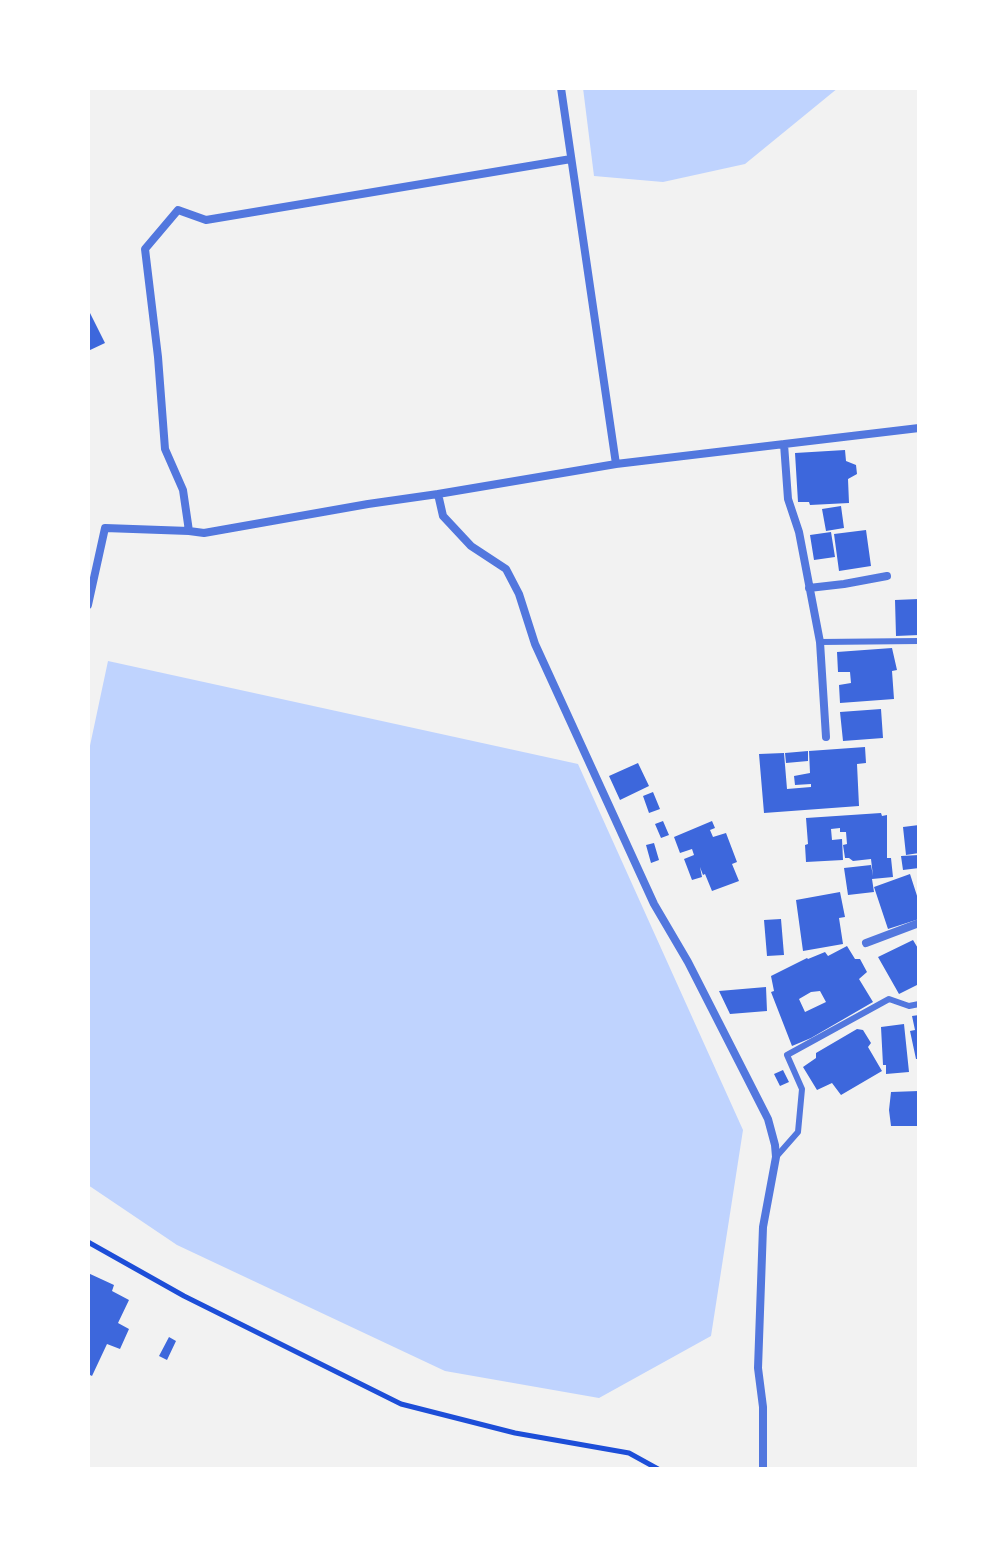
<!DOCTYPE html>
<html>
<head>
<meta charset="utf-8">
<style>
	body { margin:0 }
	#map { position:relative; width:1007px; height:1557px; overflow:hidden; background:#f2f2f2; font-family:Signika,sans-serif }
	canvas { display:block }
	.frame { position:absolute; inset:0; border:90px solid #fff; pointer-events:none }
</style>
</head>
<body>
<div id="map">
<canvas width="1007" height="1557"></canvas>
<div class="frame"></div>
</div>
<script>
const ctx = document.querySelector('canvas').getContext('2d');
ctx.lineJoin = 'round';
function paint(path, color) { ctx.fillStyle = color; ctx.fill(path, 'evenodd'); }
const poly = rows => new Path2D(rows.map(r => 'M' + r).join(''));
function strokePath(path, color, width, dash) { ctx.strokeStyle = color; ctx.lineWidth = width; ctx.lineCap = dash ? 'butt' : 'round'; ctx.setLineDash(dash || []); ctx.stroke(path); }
const water = poly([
	[583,88,838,88,745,164,663,182,594,176],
	[108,661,578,764,743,1130,711,1336,599,1398,445,1371,177,1245,88,1185,88,755]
]);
const building = poly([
	[88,309,105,343,88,351],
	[845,450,846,461,856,465,857,474,848,479,849,503,810,505,809,502,798,502,795,453],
	[841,506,844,528,826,531,822,509],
	[866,530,871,566,839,571,834,534],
	[831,532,835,557,814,560,810,535],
	[919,599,919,635,896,636,895,600],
	[892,648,897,670,892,671,894,699,840,703,839,685,851,683,850,672,838,672,837,652],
	[881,709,883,738,843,741,840,712],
	[865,747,866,763,857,764,859,806,764,813,759,754,784,753,787,789,811,787,811,784,795,785,794,776,810,773,809,751],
	[808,751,808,761,786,763,785,753],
	[638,763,649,786,620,800,609,776],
	[653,792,660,809,649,813,643,796],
	[881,813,882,816,887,815,887,858,891,858,893,877,872,879,874,892,848,895,844,868,871,865,873,876,871,859,853,861,849,858,845,858,843,845,847,844,846,832,840,832,840,828,831,829,832,840,842,839,843,860,806,862,805,845,808,844,806,818],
	[663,821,669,835,661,838,655,824],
	[712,821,715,828,710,830,713,837,726,833,737,862,732,864,739,881,712,891,705,874,703,875,700,867,702,877,692,880,684,859,694,855,692,849,680,853,674,837],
	[919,825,919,853,906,855,903,827],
	[654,843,659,860,651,863,646,845],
	[919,855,919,868,903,870,901,856],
	[910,874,919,902,919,919,888,929,874,887],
	[840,892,845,917,839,918,843,944,803,951,796,900],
	[781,919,784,955,767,956,764,920],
	[913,940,919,950,919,984,899,994,878,957],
	[847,946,855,959,860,959,867,972,859,979,873,1002,811,1038,792,1046,771,992,774,991,771,976,807,958,808,959,825,952,828,956],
	[820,991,826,1002,805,1012,799,999,811,992],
	[766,987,767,1011,730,1014,719,991],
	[919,1015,919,1059,916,1059,910,1031,915,1030,912,1016],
	[904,1024,909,1072,886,1074,886,1065,883,1065,881,1027],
	[857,1029,863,1030,871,1043,868,1047,882,1071,841,1095,832,1083,817,1090,803,1067,816,1058,816,1053],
	[783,1070,789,1082,780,1086,774,1074],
	[919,1091,919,1126,891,1126,889,1110,891,1092],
	[88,1273,114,1285,112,1291,129,1300,118,1323,129,1329,120,1349,107,1344,92,1376,88,1374],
	[169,1337,176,1341,167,1360,159,1356]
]);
const path = poly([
	[88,1242,184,1296,401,1404,515,1433,629,1453,658,1469]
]);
const service = poly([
	[820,642,919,641],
	[776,1157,798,1132,802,1089,787,1055,889,999,909,1006,919,1004]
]);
const minor = poly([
	[561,88,616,464],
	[571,159,206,220,178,210,145,249,158,357,165,449,183,490,189,531,204,533,368,504,438,494,616,464,919,428],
	[784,444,788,499,799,532,820,642,826,737],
	[438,494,443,516,471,546,506,569,519,594,535,644,654,904,688,962,768,1119,775,1145,776,1157,763,1227,758,1368,763,1407,763,1469],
	[809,588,844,584,887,576],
	[88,605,105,528,189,531],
	[866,943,919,923]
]);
paint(water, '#bfd3fe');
paint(building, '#3d67dc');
strokePath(path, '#1d4ed8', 5);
strokePath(service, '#5277de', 6);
strokePath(minor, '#5277de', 8);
</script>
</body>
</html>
